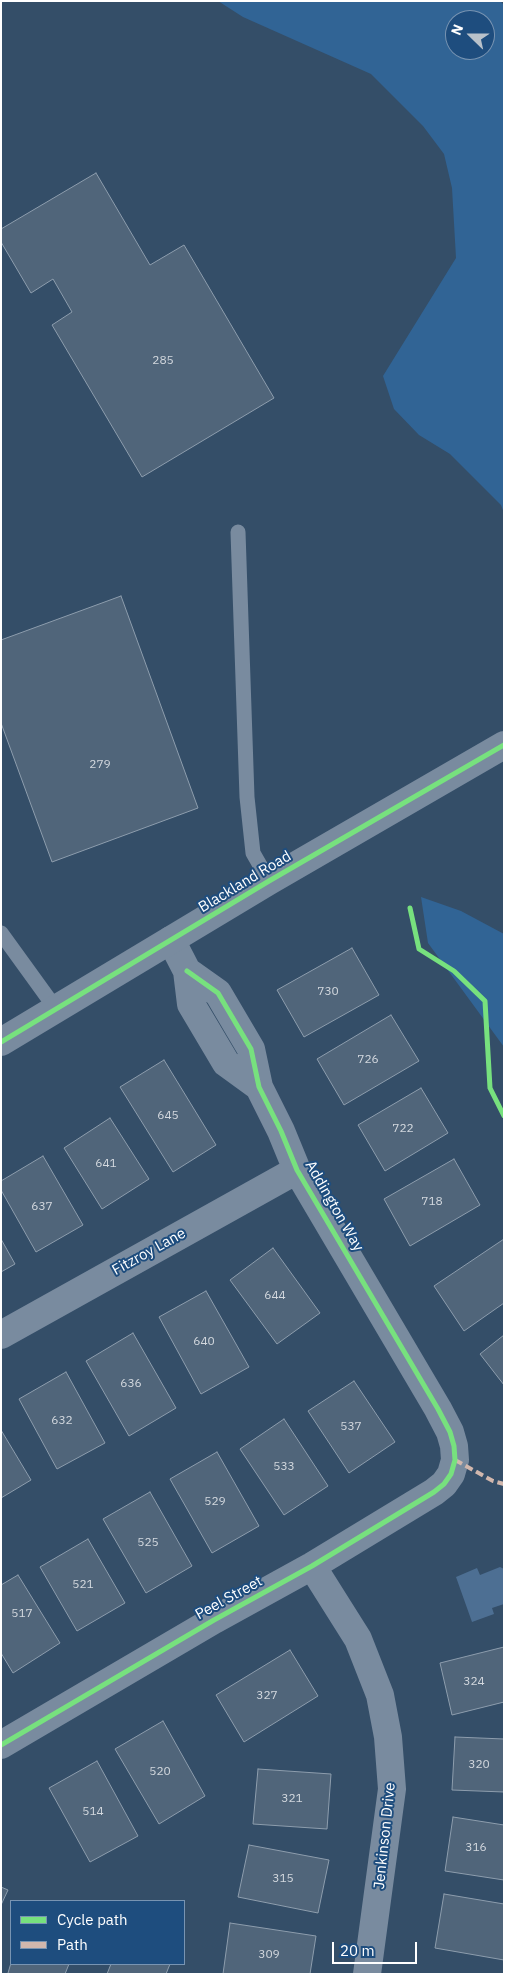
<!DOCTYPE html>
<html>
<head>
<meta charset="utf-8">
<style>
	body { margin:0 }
	#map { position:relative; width:505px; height:1975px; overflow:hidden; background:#344e68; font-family:"IBM Plex Sans",sans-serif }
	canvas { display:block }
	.frame { position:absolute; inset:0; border:2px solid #fff; pointer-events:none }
	.legend { position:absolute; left:10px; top:1900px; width:175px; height:65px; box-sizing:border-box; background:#1e4d7e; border:1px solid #7894b2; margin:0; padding:6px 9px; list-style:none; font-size:15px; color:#fff }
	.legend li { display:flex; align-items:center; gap:10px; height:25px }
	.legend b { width:25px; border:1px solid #7894b2 }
	.north { position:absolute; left:445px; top:10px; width:50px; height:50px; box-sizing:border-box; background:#1e4d7e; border:1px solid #7894b2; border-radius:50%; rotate:292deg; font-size:14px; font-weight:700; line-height:20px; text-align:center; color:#fff }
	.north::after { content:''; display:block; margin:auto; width:18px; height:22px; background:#b8c1ca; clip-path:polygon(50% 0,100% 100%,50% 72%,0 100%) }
	.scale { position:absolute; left:332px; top:1942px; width:85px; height:22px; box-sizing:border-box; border:2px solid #fff; border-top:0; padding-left:6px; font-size:15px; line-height:18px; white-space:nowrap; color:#fff; -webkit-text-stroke:4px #1e4d7e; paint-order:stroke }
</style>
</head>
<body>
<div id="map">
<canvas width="505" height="1975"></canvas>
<div class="frame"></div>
<ul class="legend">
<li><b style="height:6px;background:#77e17e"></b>Cycle path</li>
<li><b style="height:6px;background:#d1b7ad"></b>Path</li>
</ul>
<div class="north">N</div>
<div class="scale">20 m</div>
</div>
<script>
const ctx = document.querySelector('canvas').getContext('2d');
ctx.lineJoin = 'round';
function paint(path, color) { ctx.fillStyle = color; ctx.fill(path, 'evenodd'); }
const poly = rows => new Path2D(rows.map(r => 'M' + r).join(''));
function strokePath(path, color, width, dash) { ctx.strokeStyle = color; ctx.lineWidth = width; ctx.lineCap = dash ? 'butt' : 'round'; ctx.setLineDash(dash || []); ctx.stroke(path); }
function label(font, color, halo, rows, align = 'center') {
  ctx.font = font + ' "IBM Plex Sans",sans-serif'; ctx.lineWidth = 4; ctx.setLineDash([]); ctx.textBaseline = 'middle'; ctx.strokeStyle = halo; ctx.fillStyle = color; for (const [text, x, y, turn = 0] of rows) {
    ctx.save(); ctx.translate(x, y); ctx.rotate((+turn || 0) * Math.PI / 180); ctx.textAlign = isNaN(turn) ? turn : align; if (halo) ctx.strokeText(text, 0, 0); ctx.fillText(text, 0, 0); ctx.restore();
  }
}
const green = poly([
	[218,1,500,1,504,5,504,513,501,505,450,454,419,435,394,409,383,376,456,258,452,188,444,154,423,126,371,74,243,17],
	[455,20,485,20,485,50,455,50],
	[421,897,461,911,504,934,504,1047,428,943]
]);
const water = poly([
	[500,1567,504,1569,504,1604,492,1608,494,1614,472,1622,456,1577,477,1568,480,1575]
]);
const building = poly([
	[96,173,150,265,184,245,274,398,142,477,52,325,72,312,53,279,31,293,1,242,1,229,96,173],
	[121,596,198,808,52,862,1,723,1,640,121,596],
	[352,948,379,995,304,1037,277,990,352,948],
	[391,1015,419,1061,344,1105,317,1059,391,1015],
	[164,1060,216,1145,173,1172,120,1087,164,1060],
	[421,1088,448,1133,385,1171,358,1125,421,1088],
	[110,1118,149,1179,102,1209,64,1148,110,1118],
	[43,1156,83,1225,36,1252,1,1190,1,1181,43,1156],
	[454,1159,480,1205,410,1246,384,1199,454,1159],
	[1,1239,15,1264,1,1272,1,1239],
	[504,1239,504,1303,464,1331,434,1286,504,1239],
	[273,1248,320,1313,277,1344,230,1280,273,1248],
	[206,1291,249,1367,201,1394,159,1317,206,1291],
	[133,1333,176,1408,129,1436,86,1361,133,1333],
	[504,1335,504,1385,480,1354,504,1335],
	[66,1372,105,1443,57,1469,19,1399,66,1372],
	[354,1381,395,1442,349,1473,308,1411,354,1381],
	[284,1419,328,1486,284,1515,240,1449,284,1419],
	[1,1430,31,1480,1,1498,1,1430],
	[217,1452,259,1526,212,1553,170,1479,217,1452],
	[150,1492,192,1566,146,1593,103,1519,150,1492],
	[88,1539,125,1603,77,1631,40,1567,88,1539],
	[18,1575,60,1643,13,1673,1,1653,1,1585,18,1575],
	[504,1647,504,1702,452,1715,440,1663,504,1647],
	[290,1650,318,1696,244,1742,216,1695,290,1650],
	[163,1721,205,1796,159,1824,115,1749,163,1721],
	[455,1737,504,1739,504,1792,452,1790,455,1737],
	[97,1761,138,1836,90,1862,49,1788,97,1761],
	[258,1769,331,1774,327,1829,253,1824,258,1769],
	[453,1817,504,1825,504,1880,445,1871,453,1817],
	[249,1845,329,1860,318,1913,238,1897,249,1845],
	[1,1887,8,1890,1,1905,1,1887],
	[444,1894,504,1904,504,1960,435,1948,444,1894],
	[230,1923,316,1936,310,1974,223,1974,230,1923],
	[11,1963,11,1964,69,1964,65,1974,10,1974,8,1973,11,1963],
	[111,1964,170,1964,166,1974,107,1974,111,1964]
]);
const service = poly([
	[238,532,247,797,253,853,269,881],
	[1,933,56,1009]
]);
const minor = poly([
	[171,940,187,971,191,1004,226,1063,259,1087],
	[1,1335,297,1170],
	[312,1566,358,1639,380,1695,388,1737,392,1789,367,1974],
	[1,1745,214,1620,312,1566,434,1492,444,1484,451,1474,455,1460,454,1446,450,1432,438,1409,297,1170,281,1131,259,1087,251,1049,218,993,187,971]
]);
const tertiary = poly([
	[1,1042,269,881,504,745]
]);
const quiet = poly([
	[455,1460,493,1481,504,1484]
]);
const cycleway = poly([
	[410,908,419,949,454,971,485,1001,490,1088,504,1116],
	[1,1042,269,881,504,745],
	[1,1745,214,1620,312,1566,434,1492,444,1484,451,1474,455,1460,454,1446,450,1432,438,1409,297,1170,281,1131,259,1087,251,1049,218,993,187,971]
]);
const numberNames = [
	["285",163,361],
	["279",100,765],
	["730",328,992],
	["726",368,1060],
	["645",168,1116],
	["722",403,1129],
	["641",106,1164],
	["718",432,1202],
	["637",42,1207],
	["644",275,1296],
	["640",204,1342],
	["636",131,1384],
	["632",62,1421],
	["537",351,1427],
	["533",284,1467],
	["529",215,1502],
	["525",148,1543],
	["521",83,1585],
	["517",22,1614],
	["324",474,1682],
	["327",267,1696],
	["320",479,1765],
	["520",160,1772],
	["321",292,1799],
	["514",93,1812],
	["316",476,1848],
	["315",283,1879],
	["309",269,1955]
];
const streetNames = [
	["Blackland Road",245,882,-31],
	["Addington Way",334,1206,60],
	["Fitzroy Lane",149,1252,-29],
	["Peel Street",229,1598,-29],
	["Jenkinson Drive",385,1836,-84]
];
paint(green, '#316495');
paint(water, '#4d6f93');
paint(building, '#50657a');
strokePath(building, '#8d9dad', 1);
strokePath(service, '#798b9f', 15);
strokePath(minor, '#798b9f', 28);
strokePath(tertiary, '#798b9f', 28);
strokePath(quiet, '#d1b7ad', 4, [8, 4]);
strokePath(cycleway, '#77e17e', 5);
label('12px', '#d3d8de', null, numberNames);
label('15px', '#fff', '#1e4d7e', streetNames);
</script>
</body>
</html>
